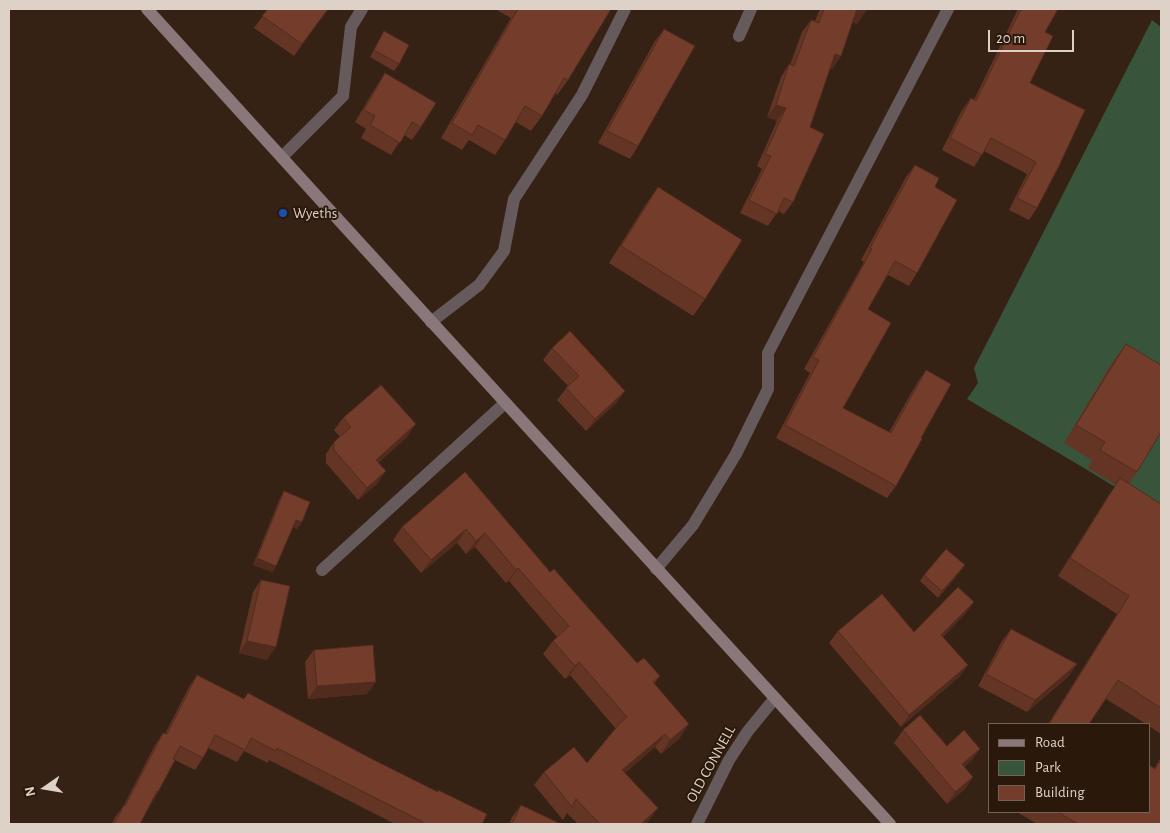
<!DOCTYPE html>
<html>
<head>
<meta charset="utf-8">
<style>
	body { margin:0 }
	#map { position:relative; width:1170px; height:833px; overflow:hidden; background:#352214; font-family:"Alegreya Sans",sans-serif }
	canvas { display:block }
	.frame { position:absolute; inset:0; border:10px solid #ddd1c8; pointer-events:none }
	.legend { position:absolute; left:988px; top:723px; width:162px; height:90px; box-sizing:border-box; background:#2a190b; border:1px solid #726357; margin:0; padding:6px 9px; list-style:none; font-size:15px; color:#ddd1c8 }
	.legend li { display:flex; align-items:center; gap:10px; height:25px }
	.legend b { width:25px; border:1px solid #726357 }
	.north { position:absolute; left:20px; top:763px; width:50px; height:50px; -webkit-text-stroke:4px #2a190b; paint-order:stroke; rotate:257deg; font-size:14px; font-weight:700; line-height:20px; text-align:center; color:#ddd1c8 }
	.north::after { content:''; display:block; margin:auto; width:18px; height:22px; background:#ddd1c8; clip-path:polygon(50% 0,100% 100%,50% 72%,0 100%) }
	.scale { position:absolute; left:988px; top:30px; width:86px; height:22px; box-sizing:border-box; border:2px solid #ddd1c8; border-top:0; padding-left:6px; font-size:15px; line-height:18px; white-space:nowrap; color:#ddd1c8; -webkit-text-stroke:4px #2a190b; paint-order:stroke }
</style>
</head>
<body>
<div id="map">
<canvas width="1170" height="833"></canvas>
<div class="frame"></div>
<ul class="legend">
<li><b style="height:6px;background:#8a777a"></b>Road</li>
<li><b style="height:14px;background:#38543a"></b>Park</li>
<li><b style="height:14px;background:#743d2b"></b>Building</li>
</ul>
<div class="north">N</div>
<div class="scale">20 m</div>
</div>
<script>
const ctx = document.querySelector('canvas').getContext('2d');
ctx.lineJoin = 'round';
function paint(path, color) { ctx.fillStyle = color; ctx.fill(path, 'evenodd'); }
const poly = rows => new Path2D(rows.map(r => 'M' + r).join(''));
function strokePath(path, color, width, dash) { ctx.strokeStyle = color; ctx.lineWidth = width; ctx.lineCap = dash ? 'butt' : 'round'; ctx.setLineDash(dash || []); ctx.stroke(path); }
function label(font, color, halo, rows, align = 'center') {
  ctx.font = font + ' "Alegreya Sans",sans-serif'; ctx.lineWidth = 4; ctx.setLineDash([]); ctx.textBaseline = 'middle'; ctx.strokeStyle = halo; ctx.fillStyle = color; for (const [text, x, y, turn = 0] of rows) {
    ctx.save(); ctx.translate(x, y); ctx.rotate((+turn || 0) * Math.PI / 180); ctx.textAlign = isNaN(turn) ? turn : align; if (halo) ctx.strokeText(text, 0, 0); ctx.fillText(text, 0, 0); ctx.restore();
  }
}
const green = poly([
	[1152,20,1161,27,1161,515,1084,468,967,399,978,383,974,368]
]);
const street = poly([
	[739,36,751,9],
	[282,157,343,96,351,27,362,9],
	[431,322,479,285,504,251,514,199,582,95,625,9],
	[656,569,693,525,736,454,768,389,768,353,948,9],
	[322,570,505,403],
	[697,824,729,760,748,731,775,698]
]);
const secondary = poly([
	[147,9,315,194,890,824]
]);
const wall = poly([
	[265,9,328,9,294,56,254,28,267,10],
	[495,9,611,9,568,80,557,95,555,93,542,116,531,131,516,122,505,140,495,155,469,140,462,150,441,138,511,18],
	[820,9,866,9,857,24,852,22,841,56,832,69,830,68,810,127,793,202,784,214,778,211,768,226,740,213,762,169,757,166,777,121,767,117,781,77,789,64,790,65,802,32,811,20,815,21],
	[1018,9,1058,9,1045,32,1030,83,1085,110,1037,208,1029,220,1009,210,1027,174,984,151,974,167,942,150,962,110,971,98,974,100],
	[664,29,638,146,630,159,598,143,655,41],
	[384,31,399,64,394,71,370,57],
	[385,73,421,127,412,140,404,135,391,155,361,138,366,129,355,122,377,85],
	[915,165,935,187,917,273,909,286,888,275,868,309,843,408,889,432,917,383,926,370,896,486,887,498,776,438,810,373,804,369,864,262,861,260,906,177],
	[658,187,705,299,693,316,609,263,646,204],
	[1126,344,1137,472,1129,484,1161,504,1161,734,1149,726,1149,724,1146,724,1106,699,1089,724,1048,724,1117,614,1058,576,1108,496,1116,485,1088,468,1092,460,1064,443,1113,361],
	[552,348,625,391,616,403,586,431,557,400,568,386,543,360],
	[343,418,407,437,378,463,377,484,358,500,326,463,326,454,334,442,340,437,334,430],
	[465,472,550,572,637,663,660,676,654,684,680,738,661,754,655,747,625,773,658,808,646,824,578,824,567,813,563,820,534,785,544,772,587,763,616,729,570,675,565,679,543,654,553,641,557,637,509,581,506,583,475,547,466,554,457,543,421,573,393,540,402,527],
	[284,491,302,522,297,529,293,527,276,566,272,572,253,565,280,498],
	[960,572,938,598,920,581,924,575],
	[261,580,267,660,239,653,253,592],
	[974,602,965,614,943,637,968,665,959,677,901,727,829,643,838,631,914,632],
	[1011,629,1077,664,1068,677,1027,712,978,686,1002,641],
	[314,650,367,694,308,699,305,662],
	[197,675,244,699,248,693,482,824,395,824,269,760,268,763,244,751,237,762,208,748,203,758,195,770,173,759,158,792,152,802,140,824,112,824,115,817,123,807,155,745,163,733,165,734,189,687],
	[903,730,947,746,980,749,971,761,964,767,973,777,965,789,947,804,894,743],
	[1161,757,1161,824,1037,824,1017,812,1149,812,1154,769],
	[521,805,561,824,509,824,512,817]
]);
const shadedWall = poly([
	[857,9,866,11,857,24,848,21],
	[835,54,841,56,832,69,826,67],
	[776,105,786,108,777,121,767,117],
	[625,391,616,403,586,431,595,419],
	[416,424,407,437,367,472,376,460],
	[386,471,377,484,358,500,367,488],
	[296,520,302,522,297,529,291,526],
	[466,529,457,543,421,573,431,560],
	[485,533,475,547,466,554,476,541],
	[257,558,276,566,272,572,253,565],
	[965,565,960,572,938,598,942,591],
	[518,568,509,581,506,583,516,570],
	[974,602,965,614,933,647,941,635],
	[247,641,276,647,267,660,239,653],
	[579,662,570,675,565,679,575,666],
	[1077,664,1068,677,1027,712,1035,700],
	[968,665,959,677,901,727,909,715],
	[376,682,367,694,308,699,317,686],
	[689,724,680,738,661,754,670,740],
	[665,734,655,747,613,784,622,770],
	[980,749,971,761,953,776,962,764],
	[973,777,965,789,947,804,955,792],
	[658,808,646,824,641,824]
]);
const building = poly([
	[268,9,328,9,302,44,262,16,268,9],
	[518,9,611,9,568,80,564,78,542,116,525,106,505,140,478,125,472,135,452,123,518,9],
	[824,9,857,9,841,56,835,54,810,127,824,134,793,202,784,198,777,214,749,200,771,156,765,154,786,108,776,105,789,64,794,66,811,20,819,23,824,9],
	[858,9,866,9,866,11,858,9],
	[1021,9,1058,9,1045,32,1053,36,1030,83,1085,110,1059,166,1037,208,1017,198,1036,162,991,138,982,155,950,138,971,98,976,101,1021,9],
	[664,29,695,46,638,146,607,131,664,29],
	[384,31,409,45,399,64,374,50,384,31],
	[385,73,436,103,421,127,412,122,400,143,370,125,375,116,364,110,385,73],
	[915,165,939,178,935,187,957,200,917,273,895,261,868,309,891,323,843,408,891,433,926,370,951,384,921,438,922,439,896,486,785,425,819,360,813,357,872,249,870,248,915,165],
	[658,187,742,240,705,299,621,246,658,187],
	[570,331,625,391,595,419,566,388,579,376,552,348,570,331],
	[1126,344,1161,365,1161,432,1137,472,1100,450,1105,442,1076,425,1126,344],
	[381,385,416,424,376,460,386,471,367,488,334,450,334,442,351,427,343,418,381,385],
	[465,472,550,572,554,569,637,663,644,658,660,676,653,682,689,724,670,740,665,734,622,770,658,808,641,824,600,824,576,799,572,807,544,772,574,747,587,763,620,723,627,717,579,662,575,666,553,641,569,626,518,568,516,570,485,533,476,541,466,529,431,560,402,527,465,472],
	[1120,478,1161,504,1161,708,1118,680,1089,724,1049,724,1129,596,1070,558,1120,478],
	[284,491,310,502,302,522,296,520,276,566,257,558,284,491],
	[946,549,965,565,942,591,924,575,946,549],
	[261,580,290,586,276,647,247,641,261,580],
	[958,587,974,602,941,635,968,665,909,715,838,631,882,594,914,632,958,587],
	[1011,629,1077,664,1035,700,986,674,1011,629],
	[373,645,376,682,317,686,314,650,373,645],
	[197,675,244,699,248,693,370,758,438,792,438,790,487,814,482,824,422,824,423,822,277,748,276,751,251,738,245,750,215,735,203,758,180,746,173,759,175,760,158,792,157,791,140,824,114,824,124,805,125,806,163,733,167,734,197,675],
	[920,715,947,746,964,730,980,749,962,764,973,777,955,792,903,730,920,715],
	[1161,759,1161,824,1078,824,1058,812,1149,812,1149,765,1155,769,1161,759],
	[521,805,561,824,512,824,521,805]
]);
const markers = [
	[283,213,5,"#1a4fb4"]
];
const poiNames = [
	["Wyeths",293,213]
];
const streetNames = [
	["OLD CONNELL",711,764,-61]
];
paint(green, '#38543a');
strokePath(street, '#675a5c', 12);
strokePath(secondary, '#8a777a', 12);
paint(wall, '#643425');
paint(shadedWall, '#512b1e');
paint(building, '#743d2b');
strokePath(building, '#512b1e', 1);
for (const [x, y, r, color] of markers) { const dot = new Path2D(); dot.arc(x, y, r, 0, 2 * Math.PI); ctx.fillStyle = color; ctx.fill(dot); strokePath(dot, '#2a190b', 2); }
label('15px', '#ddd1c8', '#2a190b', poiNames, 'left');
label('15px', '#ddd1c8', '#2a190b', streetNames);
</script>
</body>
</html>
